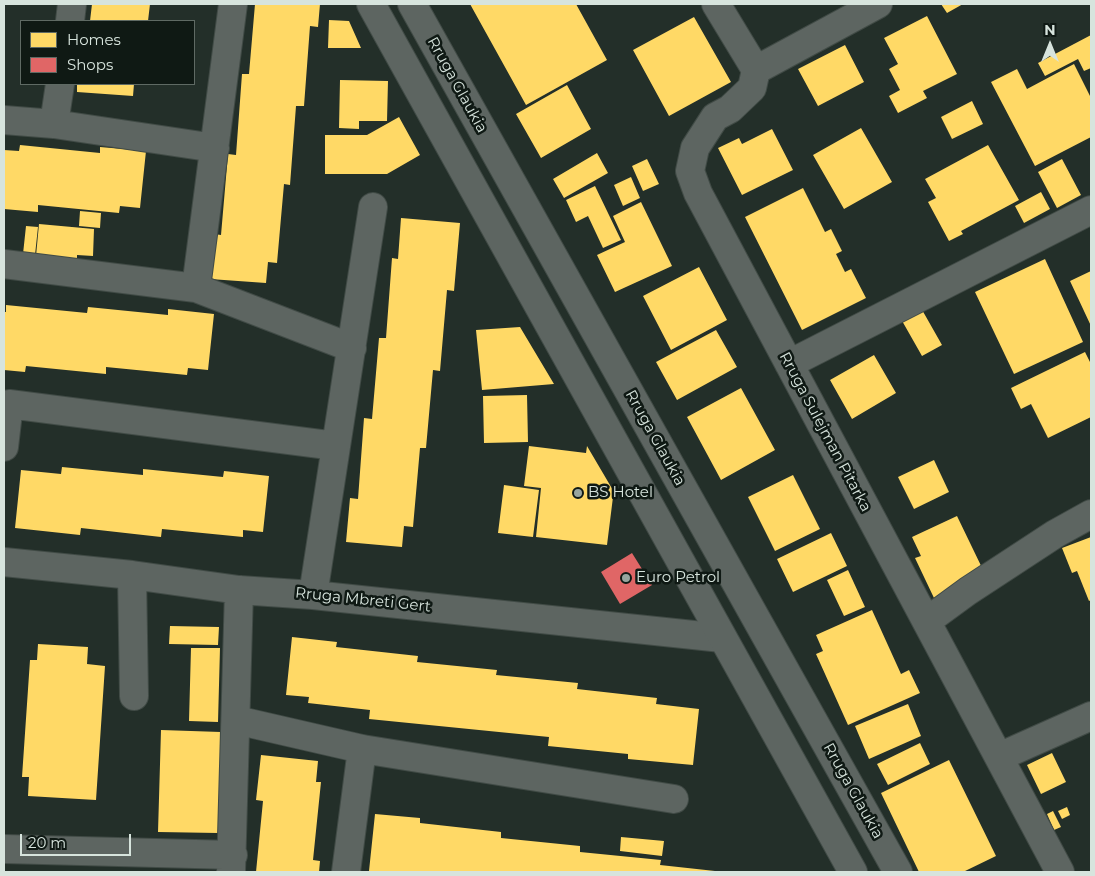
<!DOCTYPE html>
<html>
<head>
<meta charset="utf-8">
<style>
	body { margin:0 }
	#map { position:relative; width:1095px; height:876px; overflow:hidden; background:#232f29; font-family:Montserrat,sans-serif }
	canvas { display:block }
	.frame { position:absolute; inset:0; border:5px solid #d7e4dd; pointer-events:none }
	.legend { position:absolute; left:20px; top:20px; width:175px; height:65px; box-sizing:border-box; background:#0f1914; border:1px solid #5f6a64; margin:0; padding:6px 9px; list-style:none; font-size:15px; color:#d7e4dd }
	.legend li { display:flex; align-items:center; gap:10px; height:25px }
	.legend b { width:25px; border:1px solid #5f6a64 }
	.north { position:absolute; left:1025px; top:20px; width:50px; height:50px; -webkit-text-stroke:4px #0f1914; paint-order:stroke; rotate:0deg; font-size:14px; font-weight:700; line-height:20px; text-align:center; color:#d7e4dd }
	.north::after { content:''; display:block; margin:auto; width:18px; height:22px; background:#d7e4dd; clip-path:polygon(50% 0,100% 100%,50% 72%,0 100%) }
	.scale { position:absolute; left:20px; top:834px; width:111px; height:22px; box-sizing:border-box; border:2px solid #d7e4dd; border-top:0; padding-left:6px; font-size:15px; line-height:18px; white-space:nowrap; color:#d7e4dd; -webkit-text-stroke:4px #0f1914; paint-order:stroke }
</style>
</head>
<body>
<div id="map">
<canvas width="1095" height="876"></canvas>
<div class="frame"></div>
<ul class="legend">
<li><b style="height:14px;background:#ffd966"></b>Homes</li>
<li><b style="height:14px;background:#e06666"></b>Shops</li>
</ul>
<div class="north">N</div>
<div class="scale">20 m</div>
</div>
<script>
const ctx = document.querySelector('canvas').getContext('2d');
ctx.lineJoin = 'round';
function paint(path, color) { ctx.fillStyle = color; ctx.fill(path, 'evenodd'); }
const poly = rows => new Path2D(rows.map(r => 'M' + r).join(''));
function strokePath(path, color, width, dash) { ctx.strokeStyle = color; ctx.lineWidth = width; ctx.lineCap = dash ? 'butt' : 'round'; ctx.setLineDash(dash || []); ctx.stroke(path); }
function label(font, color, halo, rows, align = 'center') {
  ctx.font = font + ' Montserrat,sans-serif'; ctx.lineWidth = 5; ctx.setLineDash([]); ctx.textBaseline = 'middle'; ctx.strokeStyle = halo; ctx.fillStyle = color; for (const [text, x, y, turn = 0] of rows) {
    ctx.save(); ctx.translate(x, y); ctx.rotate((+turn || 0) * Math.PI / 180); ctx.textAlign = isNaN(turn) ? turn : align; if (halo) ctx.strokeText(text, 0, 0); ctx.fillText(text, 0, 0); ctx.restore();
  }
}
const homes = poly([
	[92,4,150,4,148,21,90,21],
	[255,4,320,4,318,27,310,26,304,106,296,106,290,185,284,184,277,263,268,262,266,283,210,279,214,234,221,235,228,154,236,155,242,74,249,74],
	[470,4,576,4,607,60,526,105],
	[941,4,963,4,947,13],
	[927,16,957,74,923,91,927,98,898,113,889,96,900,90,889,69,898,64,884,38],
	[694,17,731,82,669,116,633,50],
	[329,20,349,21,361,48,328,48],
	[1091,35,1091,68,1084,71,1078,59,1045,76,1038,63],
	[845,45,864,82,818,106,798,69],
	[1074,64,1091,98,1091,137,1035,166,991,82,1017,69,1027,89],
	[340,80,388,81,387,121,359,121,359,129,339,128],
	[77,84,134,84,133,96,77,92],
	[567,85,591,129,541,158,516,114],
	[972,101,983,124,952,139,941,117],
	[399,117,420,155,387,174,325,174,325,135,367,135],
	[861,128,892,182,844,209,813,155],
	[772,129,793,170,742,195,718,148,739,138,742,144],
	[20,145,100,153,100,147,146,151,140,208,120,206,119,213,38,205,38,212,4,209,4,150,19,151],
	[988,145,1019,200,961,231,963,234,949,241,928,202,936,198,925,179],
	[597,153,608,173,564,198,553,179],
	[647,159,659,184,643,191,632,166],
	[1062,159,1081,195,1057,208,1038,172],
	[631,177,640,198,623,206,614,185],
	[595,186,621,240,603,248,588,216,576,222,566,200],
	[803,188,825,232,831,229,842,251,836,254,845,272,851,269,866,298,802,330,745,217],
	[1041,192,1050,209,1024,223,1015,206],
	[641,202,672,266,615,292,597,255,625,242,613,216],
	[80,211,101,213,100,228,79,226],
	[401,218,460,223,454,291,447,290,440,371,433,370,426,448,420,448,413,527,404,526,402,547,346,542,350,498,358,499,364,418,372,419,379,338,386,338,392,258,398,259],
	[39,224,94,229,93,256,77,255,77,259,36,256],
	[26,226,38,227,35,255,23,254],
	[1045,259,1083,342,1014,374,975,292],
	[699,267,727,320,671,350,643,296],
	[1091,271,1091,326,1070,281],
	[6,305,87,313,88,307,168,315,168,309,214,314,208,370,188,368,187,375,106,367,106,374,26,366,25,372,4,370,4,312,6,312],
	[921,308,942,345,922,356,901,319],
	[520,327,554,384,482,390,476,330],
	[716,330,737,367,677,400,656,362],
	[1085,352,1091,364,1091,417,1048,438,1031,404,1021,409,1011,388],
	[874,355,896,393,852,419,830,380],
	[741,388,775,450,721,480,687,417],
	[527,395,528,442,484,443,483,396],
	[529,446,586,453,587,446,617,497,613,497,607,545,536,537,541,488,524,486],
	[934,460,949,492,914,509,898,477],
	[62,467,143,475,143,469,223,477,224,471,269,476,263,532,243,530,243,537,162,529,161,537,81,528,80,535,15,528,21,470,61,474],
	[793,475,820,529,775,551,748,497],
	[504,485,539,490,533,537,498,533],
	[957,516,985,574,934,598,915,558,921,556,912,537],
	[831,533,847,566,793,592,777,559],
	[1091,537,1091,600,1089,601,1077,571,1072,573,1062,548],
	[848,570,865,607,844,616,827,580],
	[872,610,901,674,909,670,920,693,848,725,816,654,823,651,816,635],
	[170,626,219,627,218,645,169,644],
	[292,637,337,642,336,647,418,656,417,662,497,670,496,675,578,683,577,689,657,698,656,704,699,709,693,765,628,759,628,754,548,746,549,737,369,719,370,710,308,703,309,697,286,695],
	[38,644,88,647,87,664,105,666,96,800,28,796,29,777,22,777,30,660,37,660],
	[191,648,220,648,218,722,189,721],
	[908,704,921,736,869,759,855,726],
	[161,730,221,732,218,833,158,832],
	[920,743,930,764,888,785,877,764],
	[1052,753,1066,782,1041,794,1027,765],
	[261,755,318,761,316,782,321,782,313,860,320,861,319,872,256,872,263,801,256,800],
	[949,760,996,856,963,872,919,872,881,793],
	[1067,807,1070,815,1062,819,1058,811],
	[1053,811,1061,827,1054,830,1047,814],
	[375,814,420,818,420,823,501,832,501,838,580,846,580,852,661,860,660,865,715,871,715,872,369,871],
	[621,837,664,841,662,856,620,851]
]);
const shops = poly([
	[632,553,652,585,620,604,601,572]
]);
const street = poly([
	[716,4,756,70,752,88,730,109,715,117,695,148,690,171,698,193,1060,872],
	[70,21,72,4],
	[756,70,878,4],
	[4,120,54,124,215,148],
	[54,124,60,84],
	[4,264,196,288,352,348],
	[196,288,233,4],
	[789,364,1091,210],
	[4,447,9,404,336,446],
	[4,562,132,575,239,590,313,595,722,638],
	[132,575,134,696],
	[313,595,373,207],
	[927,621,968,591,1055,534,1091,514],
	[236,720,362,749,674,799],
	[999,757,1091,716],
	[4,849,233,855],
	[231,872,239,590],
	[346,872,362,749]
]);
const secondary = poly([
	[371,4,853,872],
	[412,4,898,872]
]);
const markers = [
	[578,493,5,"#98a59e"],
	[626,578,5,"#98a59e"]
];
const streetNames = [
	["Rruga Glaukia",457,85,61],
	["Rruga Sulejman Pitarka",825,432,62],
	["Rruga Glaukia",655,438,61],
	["Rruga Mbreti Gert",363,600,6],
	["Rruga Glaukia",853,791,61]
];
const poiNames = [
	["BS Hotel",588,493],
	["Euro Petrol",636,578]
];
paint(homes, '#ffd966');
paint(shops, '#e06666');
strokePath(street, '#414b46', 30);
strokePath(secondary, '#414b46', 30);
strokePath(street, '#5d6561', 28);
strokePath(secondary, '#5d6561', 28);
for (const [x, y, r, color] of markers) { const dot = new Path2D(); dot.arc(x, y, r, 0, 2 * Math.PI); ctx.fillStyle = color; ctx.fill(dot); strokePath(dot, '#0f1914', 2); }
label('15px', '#d7e4dd', '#0f1914', streetNames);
label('15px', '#d7e4dd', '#0f1914', poiNames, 'left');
</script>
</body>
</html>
